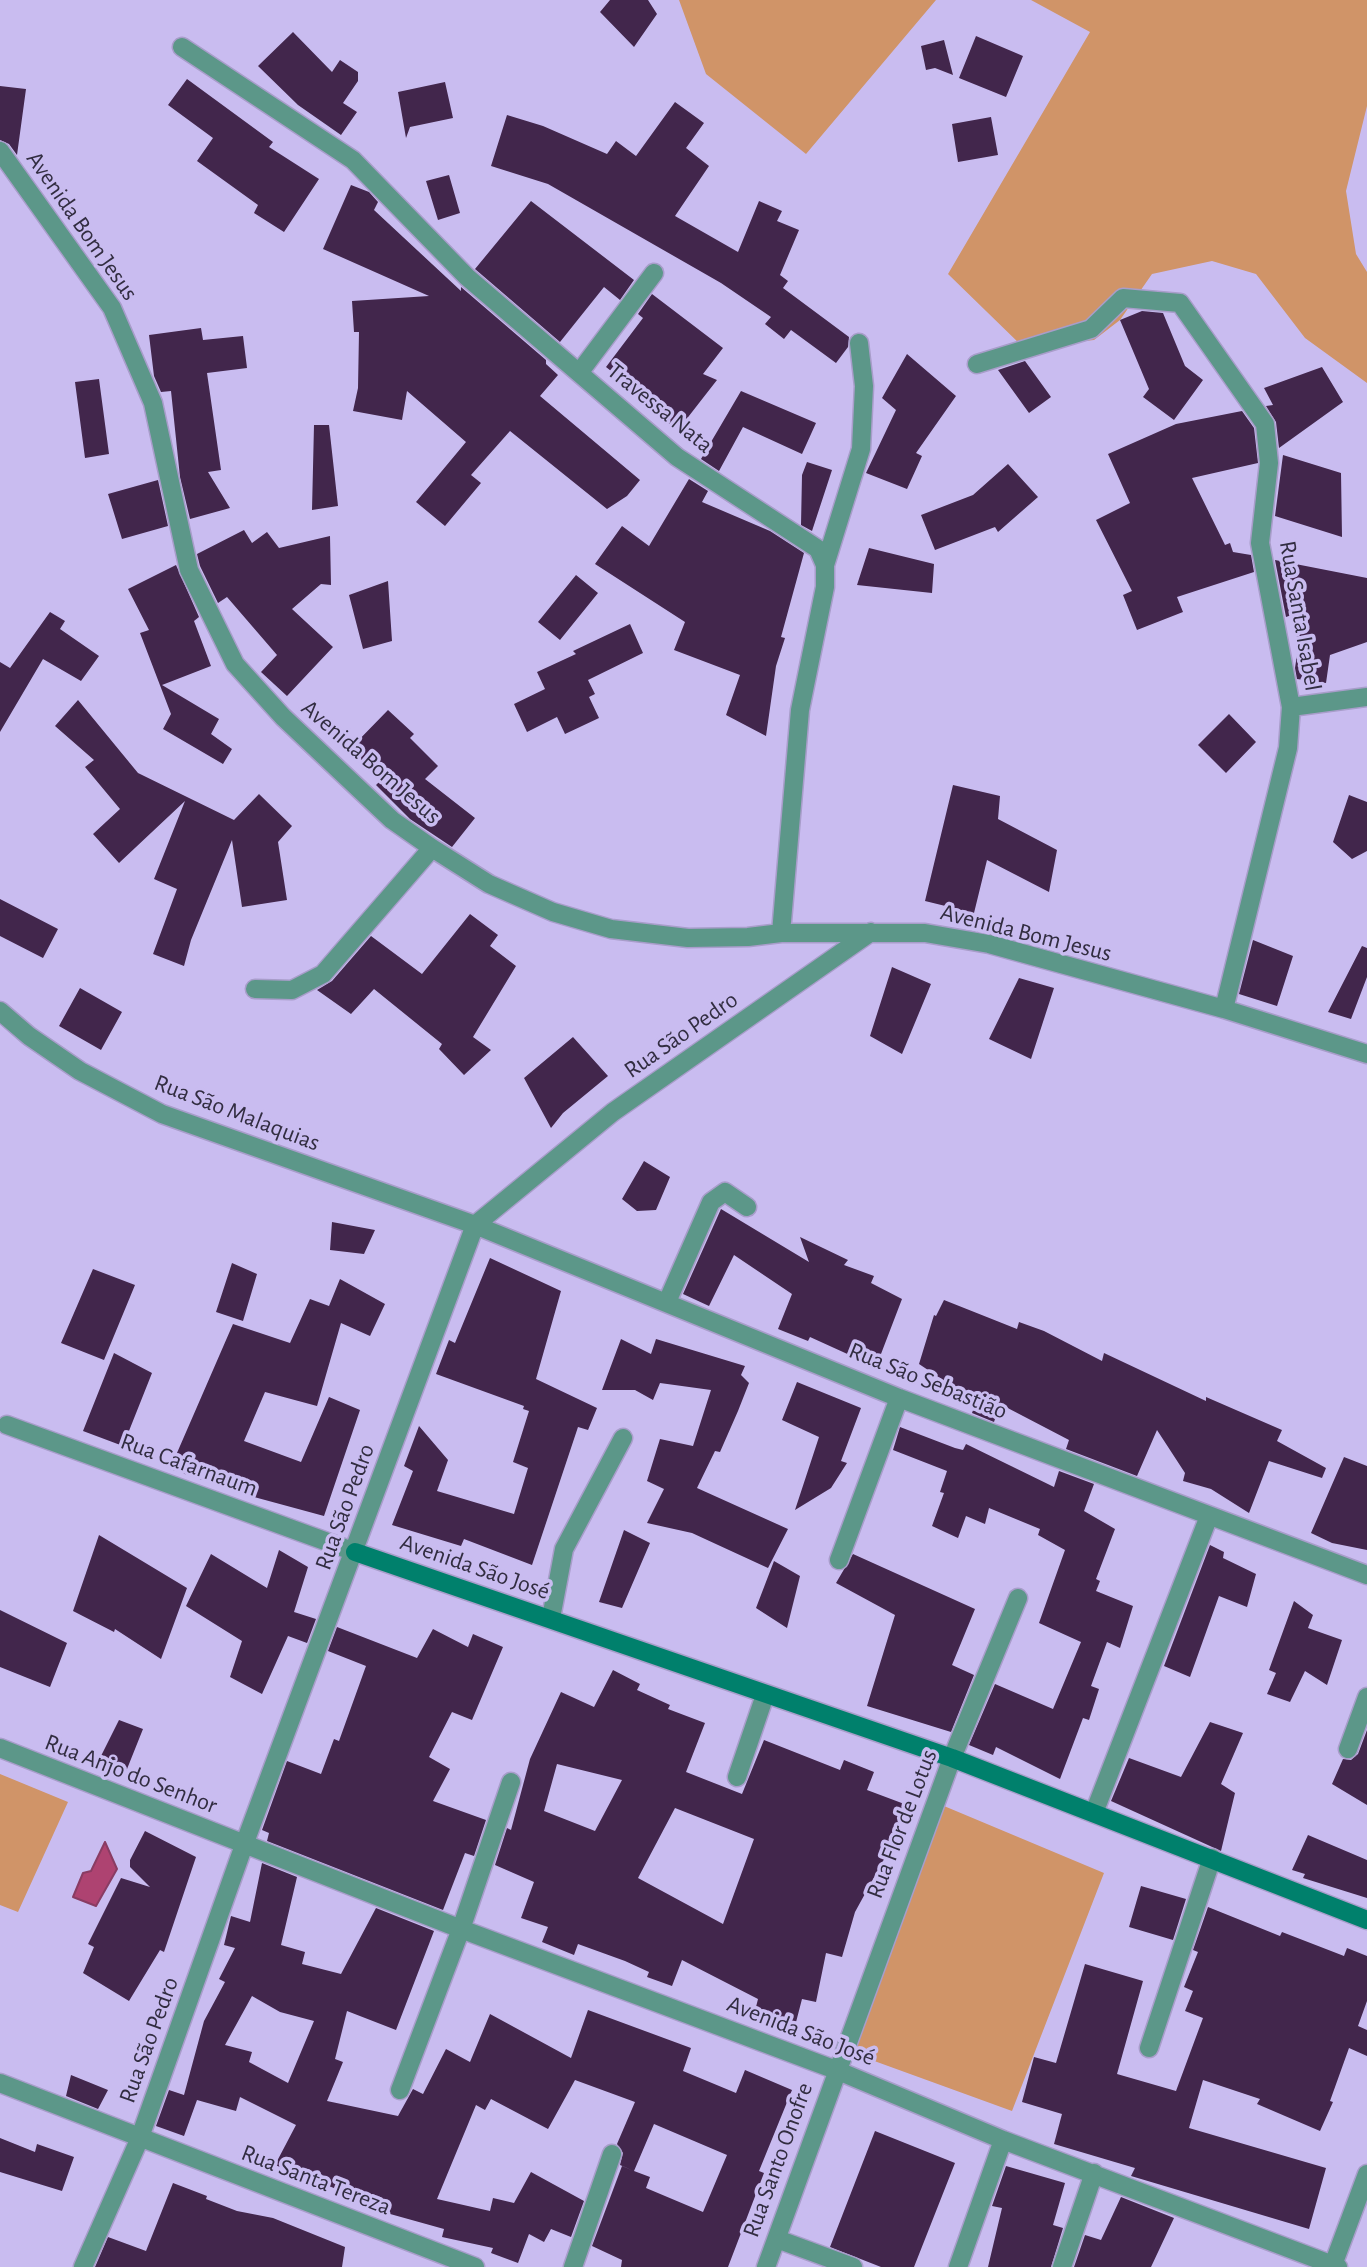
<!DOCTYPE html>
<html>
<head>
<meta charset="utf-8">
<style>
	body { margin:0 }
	canvas { display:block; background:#c9bcf0 }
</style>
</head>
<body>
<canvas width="1367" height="2267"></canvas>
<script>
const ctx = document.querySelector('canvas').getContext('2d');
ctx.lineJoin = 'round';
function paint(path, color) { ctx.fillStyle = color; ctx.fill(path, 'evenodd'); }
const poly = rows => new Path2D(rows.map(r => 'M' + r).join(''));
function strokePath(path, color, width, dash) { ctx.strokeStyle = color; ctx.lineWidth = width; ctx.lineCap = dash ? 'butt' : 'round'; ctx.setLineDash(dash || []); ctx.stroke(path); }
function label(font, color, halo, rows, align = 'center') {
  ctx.font = font + ' "Alegreya Sans",sans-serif'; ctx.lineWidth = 7; ctx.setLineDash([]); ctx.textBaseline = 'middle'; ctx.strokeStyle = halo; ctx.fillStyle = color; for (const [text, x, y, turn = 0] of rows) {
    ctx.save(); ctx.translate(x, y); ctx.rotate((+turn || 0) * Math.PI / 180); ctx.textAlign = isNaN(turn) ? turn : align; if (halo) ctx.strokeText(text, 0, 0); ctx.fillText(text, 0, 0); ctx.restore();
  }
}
const green = poly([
	[679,0,936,0,806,154,706,74],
	[1031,0,1367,0,1367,106,1346,191,1356,254,1367,272,1367,383,1305,338,1256,274,1212,261,1152,274,1120,320,1094,340,1024,348,948,274,1090,32],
	[0,1774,68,1802,18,1912,0,1905],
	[944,1806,1104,1873,1012,2111,844,2050]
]);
const water = poly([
	[105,1842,117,1869,96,1906,73,1897,83,1873,91,1871,105,1842]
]);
const building = poly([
	[610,0,648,0,657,14,634,47,600,12],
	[293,32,332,72,340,60,358,72,358,81,343,103,357,112,341,135,298,105,258,66],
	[976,36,1023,56,1006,97,959,78],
	[944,40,953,75,935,68,926,70,921,46],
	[187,79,273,142,269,147,319,179,284,232,254,213,258,205,197,161,213,138,168,105],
	[445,82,453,118,410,127,406,138,398,92],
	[0,86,26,89,17,155,9,144,0,140],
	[675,102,704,123,686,148,709,166,675,216,738,252,759,201,782,211,777,221,799,230,780,275,788,281,783,288,849,337,848,347,836,363,791,330,784,339,765,324,771,317,721,283,548,184,491,166,507,115,543,126,607,154,616,141,636,156],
	[991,117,998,155,958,162,952,124],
	[449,175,460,213,438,220,426,181],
	[351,185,369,192,378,202,374,210,461,291,461,287,546,360,546,364,558,375,540,396,640,480,627,496,607,509,510,431,471,475,481,483,445,526,416,502,466,442,407,391,402,420,353,411,358,388,359,332,354,332,352,301,429,296,323,249],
	[531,201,634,280,620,300,604,287,560,342,475,269],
	[652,294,723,348,703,374,717,380,678,430,646,409,650,402,606,367,643,318,638,314],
	[1142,311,1163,313,1185,366,1203,380,1174,420,1143,397,1149,389,1120,320],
	[201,328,203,340,243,336,247,368,207,373,221,470,208,472,230,508,190,519,180,477,171,391,161,392,154,376,149,335],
	[907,354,956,396,916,453,922,456,907,489,866,473,896,410,882,398],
	[1025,361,1051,397,1029,413,998,370],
	[1322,367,1343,402,1279,448,1276,422,1266,406,1273,405,1264,388],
	[99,379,109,454,85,458,75,382],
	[741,391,816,423,802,454,743,427,719,471,701,459],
	[1242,411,1254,428,1258,463,1192,478,1225,545,1230,543,1233,552,1251,555,1254,572,1177,597,1183,612,1137,630,1123,595,1132,591,1096,520,1130,503,1108,454,1176,424],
	[314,425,329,425,338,506,312,510],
	[1283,455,1341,473,1342,537,1275,516],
	[807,462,832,470,812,531,801,525,802,475],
	[1008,464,1038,497,998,532,995,527,935,550,921,515,973,495],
	[689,479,708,491,702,502,770,531,804,553,781,637,785,638,776,666,766,736,726,715,740,675,674,650,685,622,595,564,622,526,649,546],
	[158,480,168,526,122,539,108,494],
	[244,530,252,543,267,532,279,548,330,536,331,585,321,584,292,609,333,647,287,696,261,672,277,655,227,597,218,603,200,566,197,554],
	[869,548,934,564,932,593,857,585],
	[1275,560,1367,578,1367,642,1330,655,1326,683,1297,679,1295,668,1299,642,1296,642,1300,612,1286,617],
	[176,565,199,617,194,621,211,666,162,685,219,719,211,734,232,749,223,764,163,729,171,714,140,633,149,630,128,589],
	[576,575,598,593,560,640,538,622],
	[388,581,392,641,363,649,349,595],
	[50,612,65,621,60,629,99,656,81,681,43,659,0,732,0,662,10,668],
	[630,624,643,653,588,680,595,694,589,697,599,718,565,734,557,717,527,732,514,704,545,689,537,672,576,654,573,651],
	[78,700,138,773,234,820,259,794,292,826,278,842,287,900,242,907,232,840,191,940,184,966,153,954,177,889,154,879,185,801,119,863,93,834,120,809,85,767,94,760,55,726],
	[388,710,414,734,410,738,438,766,425,779,475,818,452,847,410,819,376,785,381,780,350,749],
	[1229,714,1256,742,1226,773,1198,745],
	[953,785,1000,796,998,819,1057,850,1049,892,987,860,974,913,925,901],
	[1349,795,1367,802,1367,851,1352,859,1333,842],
	[0,899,58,929,43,958,0,936],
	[470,914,498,935,490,946,516,966,473,1037,491,1050,464,1075,439,1049,442,1044,374,989,351,1014,317,990,332,981,371,936,422,974],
	[1253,940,1293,956,1277,1006,1239,994],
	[1362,946,1367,948,1367,977,1351,1019,1328,1012],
	[892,967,931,984,902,1054,870,1036],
	[1019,978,1054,988,1031,1059,989,1039],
	[80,988,122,1012,101,1050,59,1026],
	[573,1037,608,1076,563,1113,551,1128,524,1078],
	[644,1161,670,1177,656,1210,637,1211,622,1199],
	[721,1209,809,1262,800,1237,848,1260,844,1265,874,1276,871,1283,902,1299,876,1367,810,1337,808,1341,778,1329,792,1294,734,1255,709,1306,683,1294],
	[332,1222,375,1230,364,1254,330,1250],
	[490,1258,561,1291,536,1379,597,1408,588,1430,578,1427,532,1565,464,1539,461,1546,392,1525,413,1471,404,1466,419,1426,448,1460,437,1491,514,1514,528,1468,513,1462,529,1411,523,1409,524,1406,436,1374,449,1340,455,1343],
	[232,1263,257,1274,243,1321,216,1312],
	[93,1269,135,1285,104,1360,61,1343],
	[340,1279,385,1304,370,1336,341,1323,317,1406,265,1392,244,1441,301,1462,329,1397,360,1410,324,1516,243,1494,170,1469,233,1324,290,1343,310,1299,329,1306],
	[944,1300,1017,1329,1019,1322,1044,1331,1102,1361,1104,1353,1206,1401,1206,1397,1282,1430,1277,1441,1326,1468,1322,1478,1269,1461,1249,1513,1211,1489,1183,1481,1185,1473,1157,1430,1137,1476,1066,1449,1069,1440,1000,1404,994,1422,972,1413,976,1402,919,1364,934,1315,936,1316],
	[621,1339,651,1354,656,1339,745,1366,741,1375,749,1383,738,1411,720,1452,715,1451,697,1488,788,1529,768,1568,692,1533,647,1523,664,1489,647,1481,660,1439,693,1446,711,1390,660,1383,653,1400,635,1390,602,1390],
	[114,1353,152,1373,123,1446,83,1431],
	[797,1382,861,1408,841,1461,847,1463,831,1488,795,1510,819,1437,782,1420],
	[900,1427,955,1448,963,1450,966,1444,1054,1487,1059,1471,1094,1484,1084,1511,1115,1529,1096,1579,1100,1581,1096,1591,1133,1606,1120,1648,1107,1642,1091,1686,1099,1689,1089,1720,1083,1718,1060,1779,996,1747,993,1755,969,1745,995,1684,1053,1709,1081,1642,1039,1623,1065,1550,1038,1535,1040,1529,989,1508,985,1524,966,1516,958,1538,932,1526,944,1493,940,1492,947,1471,893,1450],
	[1344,1457,1367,1466,1367,1550,1332,1543,1311,1533],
	[624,1530,650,1543,622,1608,599,1602],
	[99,1535,187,1588,161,1659,115,1629,114,1632,73,1611],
	[1210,1545,1224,1552,1223,1558,1256,1574,1247,1607,1219,1596,1190,1677,1164,1666],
	[279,1550,308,1567,294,1612,316,1619,307,1643,288,1636,262,1694,230,1677,242,1641,186,1606,211,1554,267,1588],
	[853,1554,975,1609,952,1665,974,1675,951,1732,867,1706,895,1615,836,1583],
	[774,1561,800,1576,787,1628,756,1608],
	[1294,1601,1313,1615,1308,1628,1342,1640,1327,1685,1305,1671,1290,1702,1267,1694,1276,1673,1269,1670],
	[0,1610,67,1643,50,1687,0,1667],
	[337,1627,417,1658,433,1629,468,1647,473,1634,503,1647,472,1720,452,1712,429,1757,450,1769,433,1801,486,1820,474,1856,465,1853,443,1910,267,1841,269,1833,262,1830,287,1761,321,1774,334,1739,339,1741,366,1666,328,1651],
	[613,1670,640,1684,637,1690,670,1705,668,1709,705,1723,686,1772,742,1794,764,1740,840,1770,844,1760,874,1772,867,1790,907,1805,894,1841,855,1912,842,1957,826,1953,816,2002,802,1999,795,2026,754,2015,758,1999,682,1960,672,1986,647,1977,649,1972,625,1961,578,1944,574,1955,542,1942,548,1927,521,1918,534,1882,495,1865,507,1828,511,1830,530,1759,561,1692,594,1707],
	[557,1764,622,1780,595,1831,544,1811],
	[675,1808,754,1839,723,1924,638,1878],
	[119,1720,143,1729,125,1774,96,1766],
	[1210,1722,1243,1733,1221,1784,1235,1793,1221,1851,1111,1801,1129,1758,1181,1777],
	[1367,1730,1367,1805,1332,1784,1343,1759,1351,1760,1358,1754],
	[145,1831,196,1857,164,1952,160,1950,129,2001,83,1973,94,1947,88,1944,121,1878,150,1887,130,1867,130,1860],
	[1308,1835,1367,1860,1367,1898,1303,1878,1305,1874,1292,1870],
	[262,1863,297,1877,281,1945,305,1952,302,1964,341,1974,376,1908,434,1931,396,2030,347,2011,335,2059,343,2062,327,2101,398,2116,413,2089,423,2094,446,2049,470,2062,490,2014,571,2058,588,2010,691,2048,683,2071,736,2093,745,2070,792,2090,759,2171,764,2173,728,2267,621,2267,622,2260,592,2246,622,2166,634,2171,620,2165,623,2153,617,2144,635,2102,575,2080,548,2129,491,2099,485,2110,476,2105,437,2199,490,2211,493,2198,514,2203,531,2172,584,2201,571,2237,551,2229,544,2242,529,2234,518,2263,491,2253,493,2248,442,2237,444,2229,383,2212,338,2193,339,2190,275,2165,296,2125,240,2097,236,2111,197,2100,184,2136,156,2126,169,2090,184,2095,204,2021,225,1982,219,1979,235,1948,224,1945,231,1916,250,1922],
	[252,1996,280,2012,314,2021,288,2083,249,2062,252,2052,225,2045],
	[654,2124,727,2155,703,2212,646,2188,650,2177,634,2171],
	[1141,1886,1186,1899,1173,1940,1129,1927],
	[1208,1907,1280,1936,1282,1932,1344,1956,1347,1948,1367,1956,1367,2001,1358,2026,1367,2030,1367,2056,1349,2048,1330,2101,1333,2102,1320,2131,1257,2104,1260,2099,1203,2080,1189,2128,1326,2168,1309,2229,1131,2176,1135,2168,1054,2144,1062,2114,1022,2102,1034,2057,1056,2063,1085,1964,1143,1981,1117,2074,1176,2091,1203,2018,1185,2011,1193,1991,1184,1987,1198,1952,1193,1950],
	[71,2075,108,2090,98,2109,66,2096],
	[875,2131,955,2163,914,2267,881,2267,830,2247],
	[0,2138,35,2152,37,2144,74,2157,62,2191,0,2172],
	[1006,2166,1065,2183,1053,2225,1063,2228,1051,2267,988,2267,1002,2208,992,2206],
	[173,2183,207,2196,206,2199,237,2211,273,2218,345,2247,342,2267,95,2267,108,2237,146,2251],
	[1121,2197,1174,2218,1151,2267,1074,2267,1085,2235,1101,2240]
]);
const street = poly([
	[182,47,353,160,467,277,677,457,818,549,825,565,825,587,800,710,781,933],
	[0,151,112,308,153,403,189,570,235,664,283,717,339,770,392,820,432,848,489,884,553,912,611,929,688,938,748,937,781,933,925,933,989,944,1224,1009,1367,1054],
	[977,364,1091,329,1123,298,1180,303,1265,424,1269,463,1260,543,1291,707,1288,748,1224,1009],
	[579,373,654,273],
	[825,565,861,449,864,386,859,343],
	[1291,707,1367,697],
	[255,989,292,990,323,974,432,848],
	[0,1011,29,1036,80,1071,162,1114,475,1225,899,1398,1367,1575],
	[667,1302,711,1202,725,1192,747,1207],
	[7,1425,355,1552],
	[839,1560,899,1398],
	[551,1618,564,1549,623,1438],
	[0,1748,461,1929,836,2070,1003,2140,1338,2267],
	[1348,1749,1367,1697],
	[737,1777,765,1695],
	[1094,1813,1209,1516],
	[1149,2048,1212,1858],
	[0,2083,475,2267],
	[400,2090,461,1929,511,1782],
	[777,2239,853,2267],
	[1333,2265,1367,2174],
	[83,2267,139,2140,244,1845,475,1225,613,1112,871,932],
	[573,2267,612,2154],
	[766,2267,952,1758,1018,1598],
	[958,2267,1003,2140],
	[1062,2267,1094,2173]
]);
const secondary = poly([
	[355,1552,952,1758,1367,1920]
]);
const streetNames = [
	["Avenida Bom Jesus",82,226,55],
	["Travessa Nata",660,408,39],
	["Rua Santa Isabel",1300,616,80],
	["Avenida Bom Jesus",371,762,41],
	["Avenida Bom Jesus",1026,933,14],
	["Rua São Pedro",681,1035,-35],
	["Rua São Malaquias",237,1113,21],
	["Rua São Sebastião",928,1381,22],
	["Rua Cafarnaum",189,1465,20],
	["Rua São Pedro",345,1507,-70],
	["Avenida São José",475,1567,19],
	["Rua Anjo do Senhor",131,1774,21],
	["Rua Flor de Lotus",902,1824,-69],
	["Avenida São José",801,2031,21],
	["Rua São Pedro",149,2040,-70],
	["Rua Santo Onofre",778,2160,-70],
	["Rua Santa Tereza",316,2180,21]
];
paint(green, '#d09468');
paint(water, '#ae4371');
strokePath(water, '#893c63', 2);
paint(building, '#42264c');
strokePath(street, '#a89dca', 21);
strokePath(secondary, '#a89dca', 21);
strokePath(street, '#5c9789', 18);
strokePath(secondary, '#00806c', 18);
label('24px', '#322d41', '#c9bcf0', streetNames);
</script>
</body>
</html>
